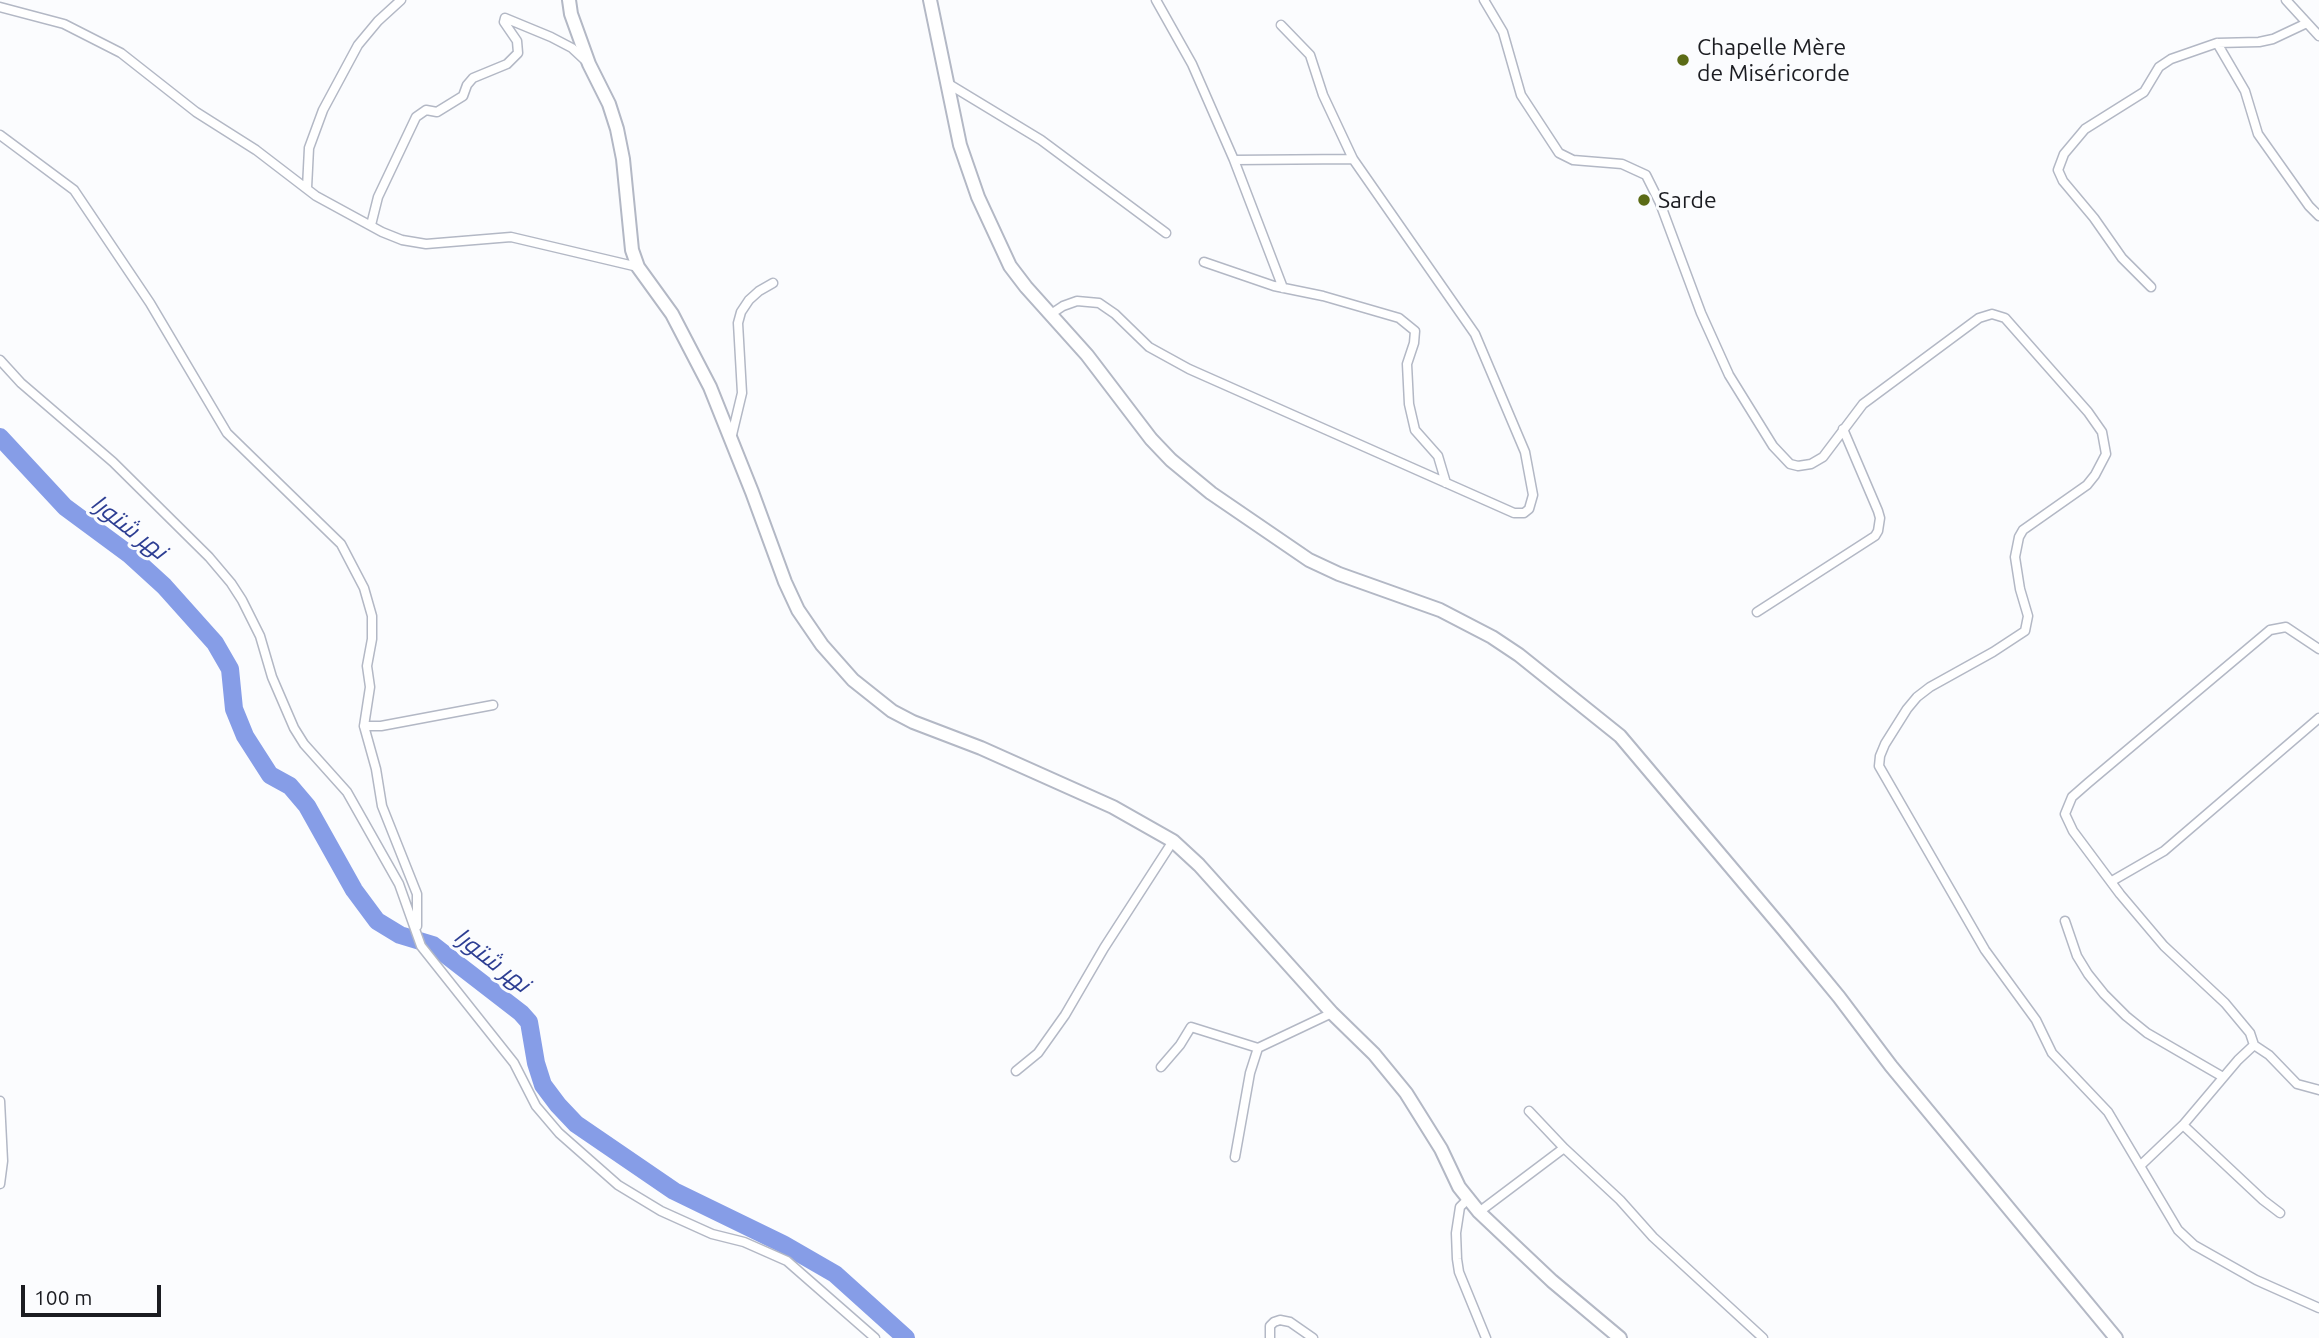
<!DOCTYPE html>
<html>
<head>
<meta charset="utf-8">
<style>
	body { margin:0 }
	#map { position:relative; width:2319px; height:1338px; overflow:hidden; background:#fbfcfe; font-family:Ubuntu,sans-serif }
	canvas { display:block }
	.scale { position:absolute; left:21px; top:1285px; width:140px; height:32px; box-sizing:border-box; border:4px solid #1b1c21; border-top:0; padding-left:9px; font-size:21px; line-height:24px; white-space:nowrap; color:#1b1c21; -webkit-text-stroke:5px #fbfcfe; paint-order:stroke }
</style>
</head>
<body>
<div id="map">
<canvas width="2319" height="1338"></canvas>
<div class="scale">100 m</div>
</div>
<script>
const ctx = document.querySelector('canvas').getContext('2d');
ctx.lineJoin = 'round';
const poly = rows => new Path2D(rows.map(r => 'M' + r).join(''));
function strokePath(path, color, width, dash) { ctx.strokeStyle = color; ctx.lineWidth = width; ctx.lineCap = dash ? 'butt' : 'round'; ctx.setLineDash(dash || []); ctx.stroke(path); }
function label(font, color, halo, rows, align = 'center') {
  ctx.font = font + ' Ubuntu,Cairo,sans-serif'; ctx.lineWidth = 6; ctx.setLineDash([]); ctx.textBaseline = 'middle'; ctx.strokeStyle = halo; ctx.fillStyle = color; for (const [text, x, y, turn = 0] of rows) {
    ctx.save(); ctx.translate(x, y); ctx.rotate((+turn || 0) * Math.PI / 180); ctx.textAlign = isNaN(turn) ? turn : align; if (halo) ctx.strokeText(text, 0, 0); ctx.fillText(text, 0, 0); ctx.restore();
  }
}
const river = poly([
	[0,437,65,507,130,555,164,586,215,643,230,669,234,709,245,736,270,775,290,786,307,806,354,890,377,921,400,935,433,945,521,1013,529,1022,536,1063,543,1085,558,1105,576,1124,674,1191,783,1244,835,1274,906,1338]
]);
const street = poly([
	[1156,0,1192,64,1234,160,1353,159],
	[1484,0,1503,32,1521,95,1559,153,1573,160,1622,164,1646,175,1660,203,1701,313,1729,375,1773,446,1790,464,1798,466,1811,464,1823,457,1863,404,1979,318,1992,314,2005,318,2088,412,2102,432,2106,454,2095,475,2087,485,2023,530,2019,537,2015,557,2020,589,2028,616,2025,631,1993,652,1930,687,1917,697,1907,709,1885,744,1880,756,1879,766,1985,950,2036,1020,2052,1053,2108,1112,2178,1230,2194,1245,2256,1280,2319,1308],
	[2286,0,2319,36],
	[0,7,64,24,121,53,196,112,256,150,316,196,382,232,402,240,426,244,511,237,638,267],
	[2217,43,2245,91,2258,134,2309,206,2319,216],
	[947,83,1041,140,1166,233],
	[0,135,74,190,150,303,227,433,341,544,364,588,372,616,372,639,367,666,370,687,364,726,381,726,493,705],
	[1234,160,1283,288],
	[307,188,309,148,323,110,358,45,378,21,401,0],
	[371,225,378,197,416,117,426,110,437,112,463,96,467,85,473,78,507,64,518,53,517,41,504,22,505,18,551,37,572,48,587,62],
	[1204,262,1274,286,1323,296,1399,318,1415,331,1414,343,1407,364,1409,404,1415,430,1438,456,1446,483],
	[2151,287,2122,258,2094,218,2063,181,2058,170,2064,154,2085,129,2144,92,2159,67,2171,59,2217,43,2259,42,2273,39,2307,23],
	[1051,314,1063,306,1077,301,1099,303,1115,314,1149,347,1189,369,1514,513,1524,513,1529,509,1533,495,1525,452,1475,334,1353,159,1323,95,1310,55,1281,25],
	[0,360,21,383,113,462,209,557,231,583,242,600,260,636,272,677,294,728,304,744,347,792,399,884,421,946,514,1063,536,1106,559,1133,618,1185,661,1211,712,1234,744,1242,787,1261,875,1338],
	[731,439,742,393,738,323,741,312,749,300,759,291,773,283],
	[1757,612,1875,536,1878,531,1880,518,1878,511,1843,429],
	[364,726,376,769,382,806,417,894,417,926],
	[2112,881,2164,851,2319,718],
	[2065,921,2077,956,2088,974,2104,994,2126,1016,2147,1033,2223,1077],
	[2254,1045,2250,1033,2225,1003,2164,946,2120,894,2073,831,2065,814,2072,797,2088,783,2270,630,2286,627,2319,649],
	[1161,1067,1180,1045,1191,1027,1258,1048],
	[1016,1071,1038,1053,1065,1015,1104,948,1173,841],
	[0,1101,3,1161,0,1184],
	[2183,1125,2263,1200,2280,1213],
	[1564,1148,1620,1200,1653,1237,1763,1338],
	[1235,1157,1250,1073,1258,1048,1332,1013],
	[2141,1165,2183,1125,2238,1060,2254,1045,2269,1055,2297,1084,2319,1090],
	[1468,1199,1460,1207,1456,1233,1457,1259,1459,1272,1486,1338],
	[1479,1212,1564,1148,1529,1111],
	[1270,1338,1270,1326,1274,1322,1280,1320,1290,1322,1313,1338]
]);
const secondary = poly([
	[569,0,571,14,589,64,609,104,617,129,623,159,632,250,638,267,672,314,710,387,752,492,785,582,798,610,822,645,853,680,892,711,913,722,981,748,1113,807,1173,841,1199,865,1332,1013,1374,1054,1406,1093,1441,1149,1459,1187,1479,1212,1552,1281,1620,1338],
	[930,0,960,145,978,197,1010,266,1026,287,1087,355,1151,439,1171,460,1211,493,1309,560,1339,574,1440,610,1492,637,1519,655,1620,736,1783,929,1839,997,1891,1066,2116,1338]
]);
const markers = [
	[1683,60,7,"#5b6b16"],
	[1644,200,7,"#5b6b16"]
];
const poiNames = [
	["Chapelle Mère",1697,47],
	["de Miséricorde",1697,73],
	["Sarde",1658,200]
];
const waterNames = [
	["نهر شتورا",129,527,38],
	["نهر شتورا",492,960,38]
];
strokePath(river, '#869de7', 18);
strokePath(street, '#b3b8c5', 11);
strokePath(secondary, '#b3b8c5', 16);
strokePath(street, '#fff', 8);
strokePath(secondary, '#fff', 12);
for (const [x, y, r, color] of markers) { const dot = new Path2D(); dot.arc(x, y, r, 0, 2 * Math.PI); ctx.fillStyle = color; ctx.fill(dot); strokePath(dot, '#fbfcfe', 2.5); }
label('23px', '#1b1c21', '#fbfcfe', poiNames, 'left');
label('italic 24px', '#2d3e93', '#fbfcfe', waterNames);
</script>
</body>
</html>
